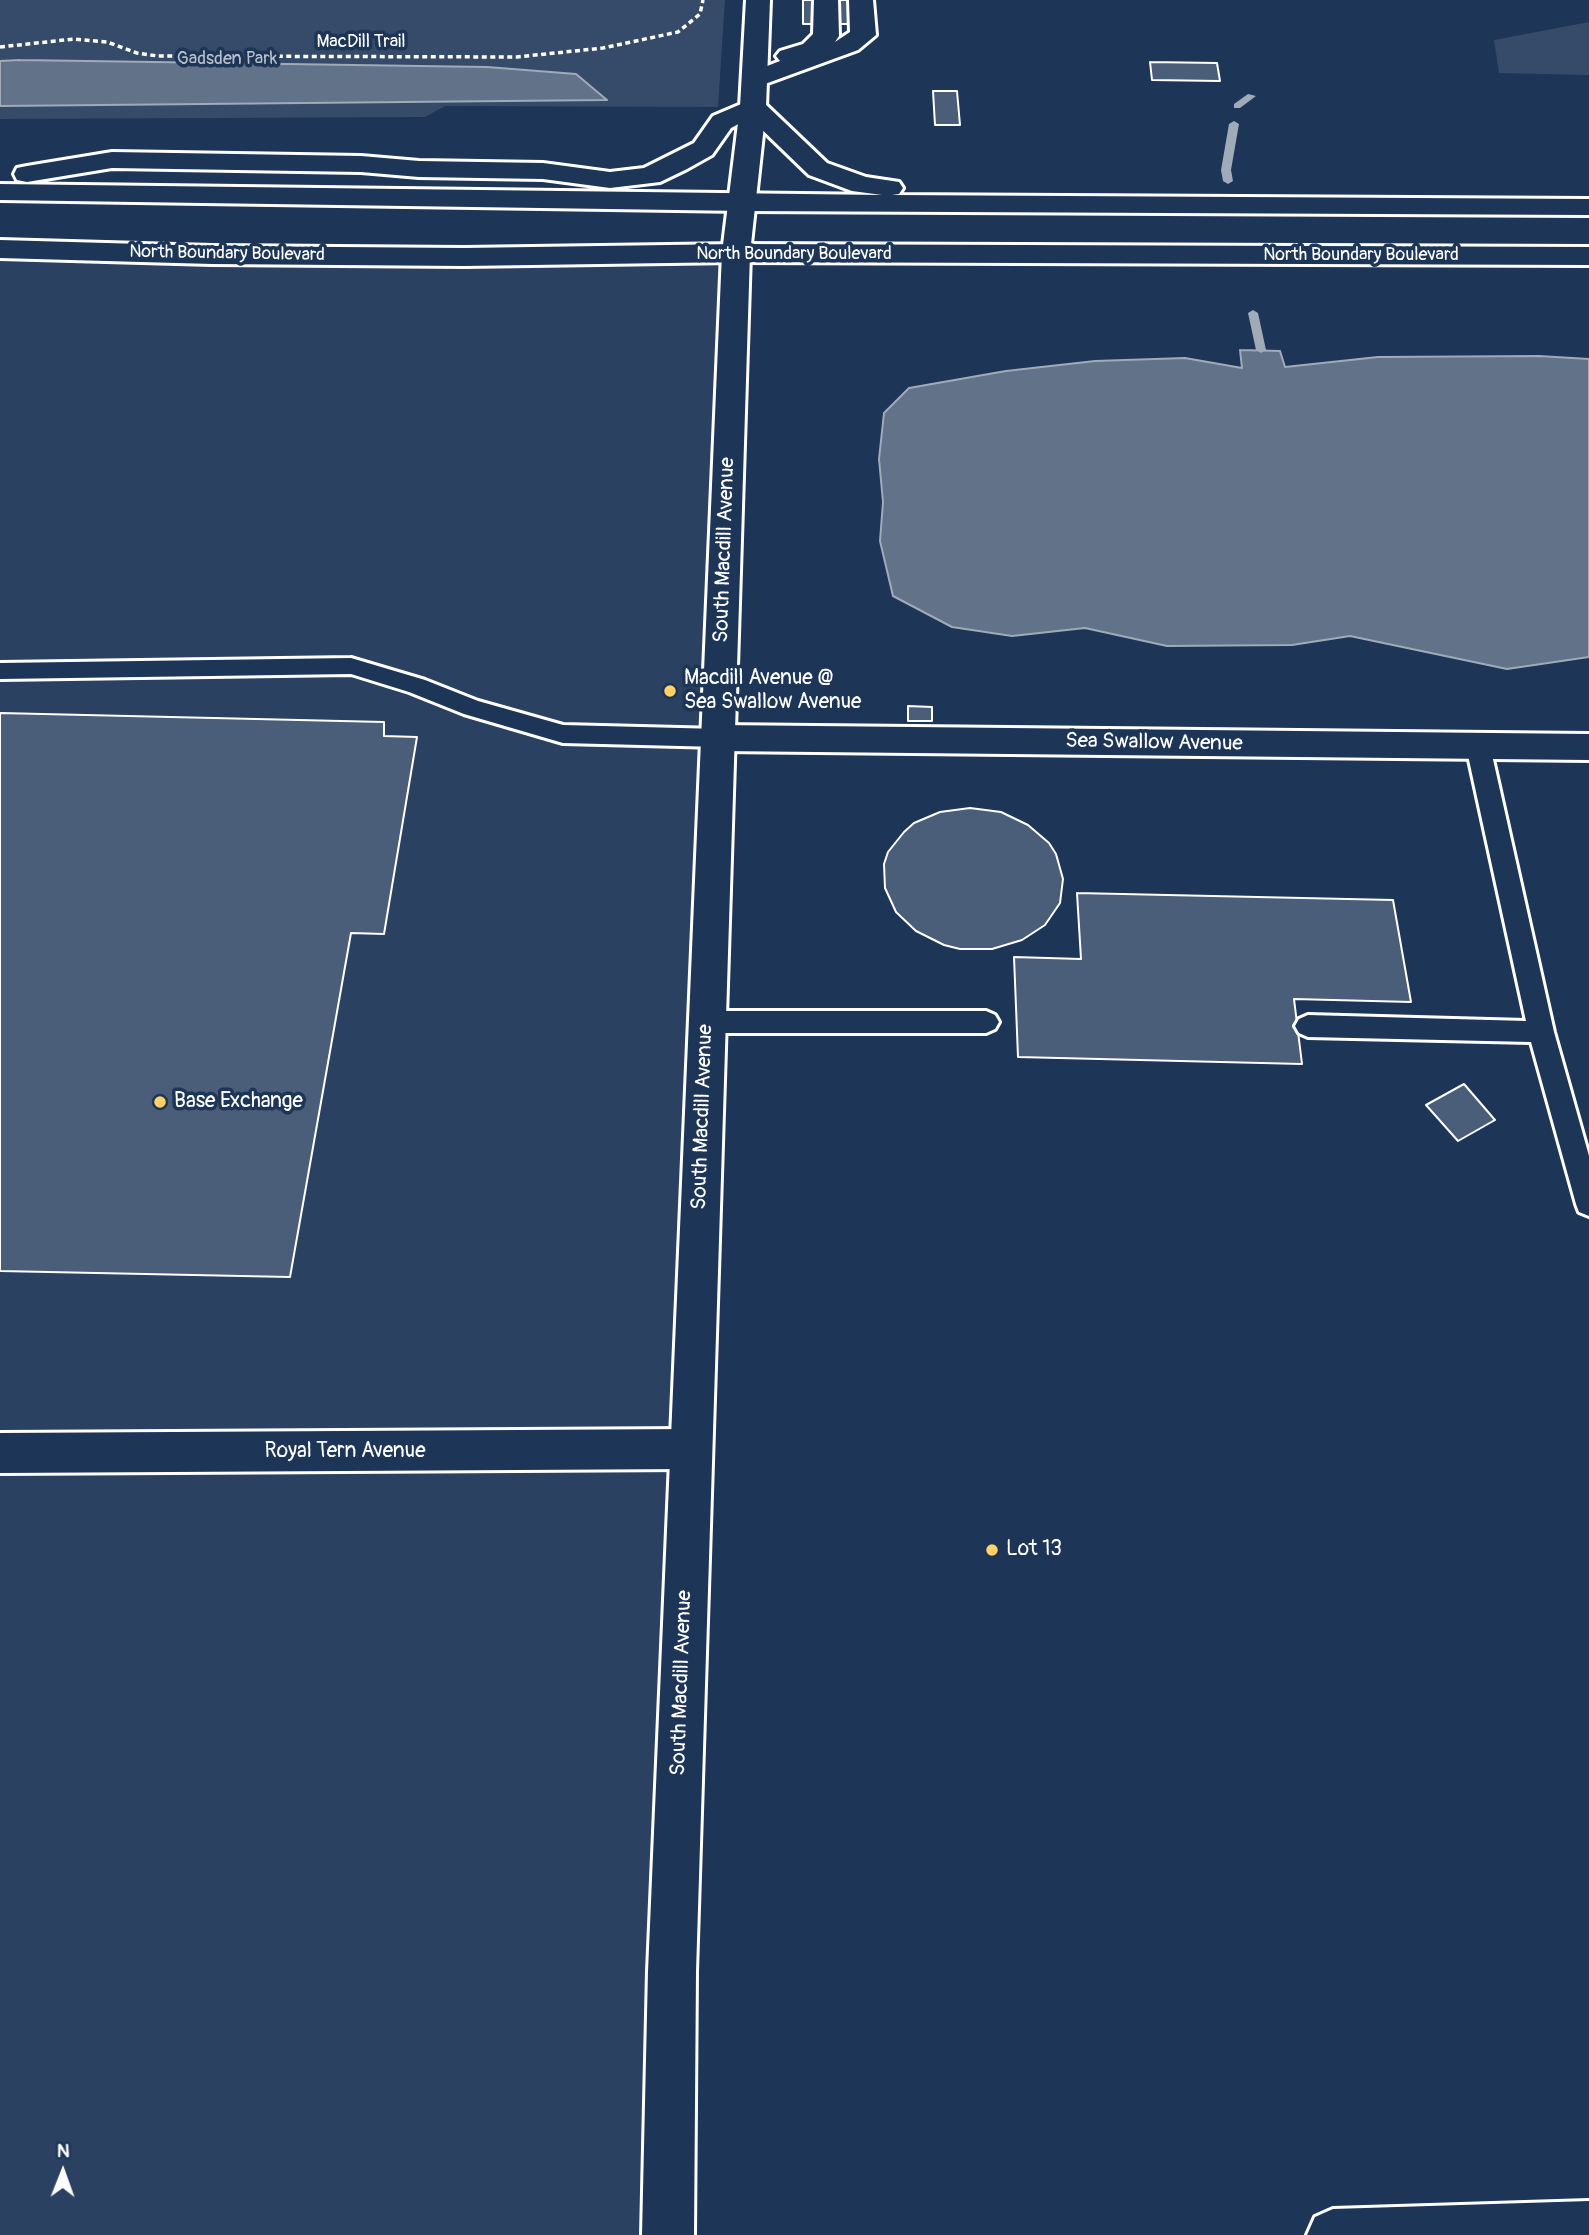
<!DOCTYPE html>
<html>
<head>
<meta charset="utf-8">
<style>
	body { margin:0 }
	#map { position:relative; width:1589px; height:2235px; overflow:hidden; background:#1d3557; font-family:Pangolin,sans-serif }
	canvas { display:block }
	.north { position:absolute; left:28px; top:2137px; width:70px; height:70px; -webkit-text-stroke:5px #1d3557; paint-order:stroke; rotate:1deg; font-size:19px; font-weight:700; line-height:28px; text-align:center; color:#fff }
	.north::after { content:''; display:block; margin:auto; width:24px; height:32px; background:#fff; clip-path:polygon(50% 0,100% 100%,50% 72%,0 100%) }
</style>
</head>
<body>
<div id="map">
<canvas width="1589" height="2235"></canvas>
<div class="north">N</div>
</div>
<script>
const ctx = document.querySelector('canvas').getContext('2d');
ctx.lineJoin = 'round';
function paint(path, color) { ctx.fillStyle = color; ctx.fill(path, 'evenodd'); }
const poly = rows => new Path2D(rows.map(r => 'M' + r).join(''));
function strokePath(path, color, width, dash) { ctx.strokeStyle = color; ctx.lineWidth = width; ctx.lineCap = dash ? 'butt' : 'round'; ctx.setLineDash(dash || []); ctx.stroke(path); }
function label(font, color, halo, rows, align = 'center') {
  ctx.font = font + ' Pangolin,sans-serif'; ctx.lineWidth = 7; ctx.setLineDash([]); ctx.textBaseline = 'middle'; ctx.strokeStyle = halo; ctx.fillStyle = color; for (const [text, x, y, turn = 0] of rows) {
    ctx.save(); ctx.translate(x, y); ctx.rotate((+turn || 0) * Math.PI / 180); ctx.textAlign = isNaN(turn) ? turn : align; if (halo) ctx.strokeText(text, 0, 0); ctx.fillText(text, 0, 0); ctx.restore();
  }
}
const built = poly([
	[0,248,736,253,668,2235,0,2235]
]);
const green = poly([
	[0,0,725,0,718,107,445,106,425,117,0,119],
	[1589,22,1589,75,1499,73,1494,40]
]);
const water = poly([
	[20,60,487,67,576,74,607,100,0,106,0,61,20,60],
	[1240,350,1280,351,1285,367,1378,357,1539,356,1589,359,1589,657,1507,669,1350,636,1292,645,1167,646,1085,628,1012,636,952,627,893,596,880,541,883,502,879,459,884,413,909,388,1006,371,1095,361,1185,358,1242,368,1240,350]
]);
const stream = poly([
	[1248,94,1256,96,1240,108,1234,108,1234,104,1248,94],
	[1234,121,1239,124,1231,170,1233,181,1228,184,1223,181,1221,170,1229,124,1234,121],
	[1253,310,1258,313,1266,350,1261,353,1256,350,1248,313,1253,310]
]);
const building = poly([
	[803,0,865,0,866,24,803,24,803,0],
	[1150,62,1217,63,1220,81,1152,80,1150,62],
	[933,91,957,91,960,125,935,125,933,91],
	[908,706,932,707,932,721,908,721,908,706],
	[0,713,384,722,384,736,417,737,384,934,351,933,290,1277,0,1271,0,713],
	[970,808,1001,812,1028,825,1049,843,1056,854,1063,879,1060,903,1045,925,1022,940,992,949,960,949,944,945,916,931,896,912,885,888,884,864,888,852,904,832,914,823,940,812,970,808],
	[1077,893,1393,900,1411,1002,1294,999,1302,1064,1018,1057,1014,957,1081,959,1077,893],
	[1464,1084,1495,1120,1458,1141,1426,1105,1464,1084]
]);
const path = poly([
	[0,47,74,39,107,42,137,53,158,56,517,57,603,48,678,32,700,14,703,0]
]);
const service = poly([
	[351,658,425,680,478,701,563,725,719,729,727,732,731,738,727,744,719,747,563,743,464,714,409,692,351,674,0,679,0,663,351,658],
	[1478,737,1486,740,1490,746,1554,1032,1589,1156,1589,1216,1579,1212,1576,1204,1531,1042,1308,1037,1299,1033,1295,1026,1299,1019,1308,1015,1526,1021,1466,746,1470,740,1478,737],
	[707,1011,986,1011,995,1015,999,1022,995,1029,986,1033,707,1033,698,1029,694,1022,698,1015,707,1011]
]);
const minor = poly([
	[814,0,838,0,839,36,835,42,850,32,849,0,873,0,876,35,858,50,765,84,756,87,747,84,743,79,747,74,780,61,776,56,780,51,803,44,813,34,814,0],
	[719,725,1589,734,1589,760,719,751,707,747,702,738,707,729,719,725],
	[690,1429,705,1435,711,1449,705,1463,690,1469,0,1473,0,1433,690,1429]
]);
const tertiary = poly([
	[746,0,770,0,766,107,750,253,696,1971,694,2235,642,2235,648,1971,722,253,740,107,746,0],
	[1589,2201,1589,2235,1307,2235,1315,2217,1333,2209,1589,2201]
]);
const secondary = poly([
	[753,99,762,101,827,163,866,177,899,182,903,188,899,194,892,195,1589,199,1589,215,743,211,0,200,0,184,882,195,852,191,809,175,750,118,731,128,712,155,687,169,660,182,610,188,543,179,419,177,361,172,112,168,27,182,17,180,14,174,17,168,27,166,112,152,361,156,419,161,543,163,610,172,644,168,694,143,713,116,753,99],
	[0,240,212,246,464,248,736,244,1589,247,1589,265,736,262,464,266,212,264,0,258,0,240]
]);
const markers = [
	[670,691,7,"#ffd166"],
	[160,1102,7,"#ffd166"],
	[992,1550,7,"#ffd166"]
];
const farStreetnames = [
	["MacDill Trail",361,42],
	["North Boundary Boulevard",227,254,1],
	["North Boundary Boulevard",794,254],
	["North Boundary Boulevard",1361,255]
];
const farParknames = [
	["Gadsden Park",227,59]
];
const streetNames = [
	["South Macdill Avenue",725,550,-88],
	["Sea Swallow Avenue",1154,743,1],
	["South Macdill Avenue",703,1117,-88],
	["Royal Tern Avenue",345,1452],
	["South Macdill Avenue",682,1683,-88]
];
const poiNames = [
	["Macdill Avenue @",684,679],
	["Sea Swallow Avenue",684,703],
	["Base Exchange",174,1102],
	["Lot 13",1006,1550]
];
paint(built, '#2a4161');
paint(green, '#364b69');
paint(water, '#617289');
strokePath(water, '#a0aab8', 2);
paint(stream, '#a0aab8');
paint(building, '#4a5d79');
strokePath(building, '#fff', 2);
strokePath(service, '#fff', 6);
strokePath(minor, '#fff', 6);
strokePath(tertiary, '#fff', 6);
strokePath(secondary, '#fff', 6);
strokePath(path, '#fff', 3.5, [5, 3.5]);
paint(service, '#1d3557');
paint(minor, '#1d3557');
paint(tertiary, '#1d3557');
paint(secondary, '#1d3557');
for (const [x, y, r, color] of markers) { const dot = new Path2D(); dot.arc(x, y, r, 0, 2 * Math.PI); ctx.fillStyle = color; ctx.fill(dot); strokePath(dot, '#1d3557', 2.5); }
label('18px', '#fff', '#1d3557', farStreetnames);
label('18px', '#b9c0ca', '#1d3557', farParknames);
label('21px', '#fff', '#1d3557', streetNames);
label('21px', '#fff', '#1d3557', poiNames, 'left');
</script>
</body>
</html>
